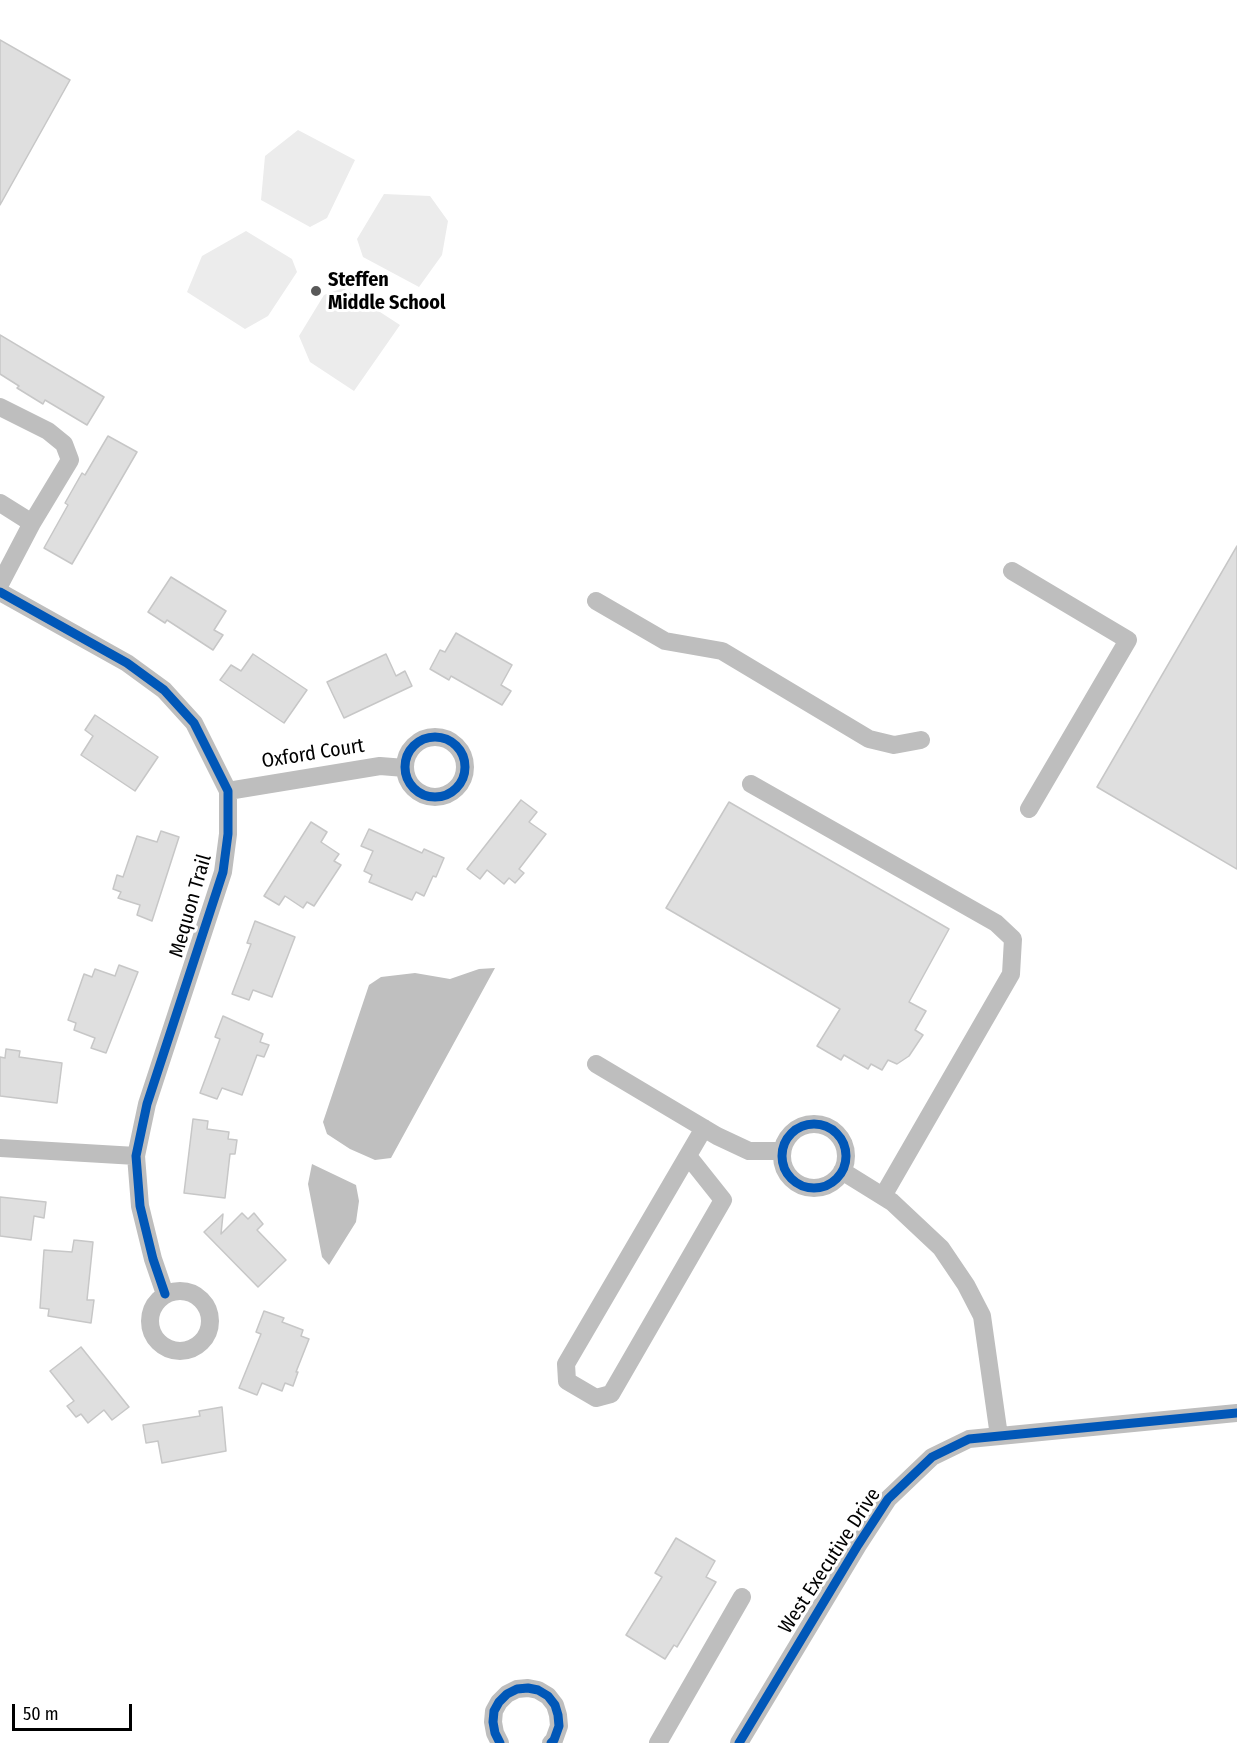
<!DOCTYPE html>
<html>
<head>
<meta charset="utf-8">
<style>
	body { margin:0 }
	#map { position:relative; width:1237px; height:1743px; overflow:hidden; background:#fff; font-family:"Fira Sans Condensed",sans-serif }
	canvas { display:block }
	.scale { position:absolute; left:12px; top:1704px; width:120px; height:27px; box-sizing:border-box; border:3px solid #000; border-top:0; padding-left:8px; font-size:18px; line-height:21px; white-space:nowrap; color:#000; -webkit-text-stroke:4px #fff; paint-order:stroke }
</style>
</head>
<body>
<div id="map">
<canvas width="1237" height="1743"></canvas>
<div class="scale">50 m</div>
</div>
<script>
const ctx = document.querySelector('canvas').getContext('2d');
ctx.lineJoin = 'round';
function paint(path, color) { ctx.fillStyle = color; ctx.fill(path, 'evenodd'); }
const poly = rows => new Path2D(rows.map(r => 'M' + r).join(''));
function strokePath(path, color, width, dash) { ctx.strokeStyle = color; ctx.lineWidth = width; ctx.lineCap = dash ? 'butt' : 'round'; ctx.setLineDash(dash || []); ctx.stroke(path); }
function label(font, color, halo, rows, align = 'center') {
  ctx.font = font + ' "Fira Sans Condensed",sans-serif'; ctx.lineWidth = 6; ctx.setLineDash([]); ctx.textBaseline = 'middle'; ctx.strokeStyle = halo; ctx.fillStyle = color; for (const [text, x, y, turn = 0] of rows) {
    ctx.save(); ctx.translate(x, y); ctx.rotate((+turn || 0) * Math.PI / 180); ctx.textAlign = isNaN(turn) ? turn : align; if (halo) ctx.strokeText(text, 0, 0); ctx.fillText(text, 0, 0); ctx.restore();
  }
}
const green = poly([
	[298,130,355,160,327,218,310,227,261,200,265,156],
	[384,194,430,196,448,221,442,255,419,287,363,257,357,239],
	[246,231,292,259,297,272,268,316,245,329,187,292,202,256],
	[343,288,400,325,354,391,310,362,299,336,324,295]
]);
const water = poly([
	[495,968,391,1158,375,1160,350,1149,327,1134,323,1122,369,985,381,977,415,973,450,979,479,969],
	[312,1164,356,1185,359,1201,356,1222,329,1265,322,1257,308,1184]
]);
const building = poly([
	[0,40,70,80,0,205,0,40],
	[0,335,104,397,87,425,45,400,43,404,17,388,19,386,0,374,0,335],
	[108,436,137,452,72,564,44,548,68,505,65,503,82,473,85,475,108,436],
	[1237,546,1237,869,1097,787,1237,546],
	[171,577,226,611,214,630,223,635,213,650,167,620,165,623,148,612,171,577],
	[456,633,512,665,501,685,511,691,502,705,451,676,449,680,430,669,440,650,445,652,456,633],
	[253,654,307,690,284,723,220,680,231,665,241,671,253,654],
	[386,654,396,676,405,671,412,686,344,718,327,682,386,654],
	[95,715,158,757,135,791,81,755,93,736,85,730,95,715],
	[521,800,537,812,529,822,546,834,519,869,524,873,515,883,509,878,504,884,487,870,480,879,467,869,521,800],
	[729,802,949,929,909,1002,926,1011,915,1030,923,1035,909,1056,897,1064,888,1060,882,1070,871,1064,868,1069,844,1055,841,1060,817,1046,840,1009,666,908,729,802],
	[311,822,327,832,321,842,339,854,334,861,341,865,314,906,307,902,303,908,285,896,279,905,264,896,311,822],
	[369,829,422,853,424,849,444,858,436,877,433,876,424,896,416,892,412,900,369,882,372,875,364,871,373,851,361,846,369,829],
	[161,831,179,837,152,921,137,915,140,905,118,898,121,892,113,889,117,875,123,877,137,836,157,842,161,831],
	[255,921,295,937,272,997,253,990,249,1000,232,994,251,944,247,943,255,921],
	[119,965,138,972,106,1053,91,1048,95,1038,74,1030,76,1023,68,1020,84,974,92,977,95,969,115,976,119,965],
	[223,1016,263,1034,260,1042,269,1045,264,1057,257,1055,242,1095,222,1088,217,1099,200,1093,220,1039,215,1037,223,1016],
	[6,1049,20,1051,19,1057,62,1063,57,1103,0,1096,0,1057,5,1058,6,1049],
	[193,1119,208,1121,207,1129,229,1132,228,1139,237,1140,235,1154,230,1154,225,1198,184,1193,193,1119],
	[0,1197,46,1202,44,1218,34,1216,31,1240,0,1236,0,1197],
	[242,1213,248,1219,254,1213,263,1224,257,1230,286,1260,258,1287,204,1232,223,1214,221,1234,242,1213],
	[74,1240,93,1242,87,1300,94,1300,91,1323,48,1316,49,1309,40,1308,44,1250,72,1252,74,1240],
	[264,1311,284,1318,282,1322,303,1330,301,1336,309,1339,296,1372,298,1372,293,1386,285,1383,282,1391,262,1383,257,1395,239,1388,261,1334,256,1332,264,1311],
	[81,1347,129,1407,112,1420,104,1410,88,1423,81,1414,76,1417,67,1406,74,1401,50,1371,81,1347],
	[222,1407,226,1451,162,1463,158,1441,146,1443,143,1425,200,1416,199,1411,222,1407],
	[676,1538,715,1561,706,1577,716,1582,677,1647,674,1645,665,1659,626,1635,662,1577,655,1573,676,1538]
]);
const minor = poly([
	[0,407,48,431,64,444,70,460,32,523,0,584],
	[0,503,32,523],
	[1012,571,1128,640,1029,809],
	[0,592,127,663,164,690,194,723,228,791,228,834,223,872,147,1104,136,1156,140,1206,153,1259,165,1294],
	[596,601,665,641,722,651,869,739,894,745,921,740],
	'405 767a30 30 0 1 1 60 0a30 30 0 1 1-60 0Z',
	[751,784,996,923,1013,939,1011,974,883,1196],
	[228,791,380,766,405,768],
	[596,1064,717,1136,749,1151,782,1151],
	'782 1156a32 32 0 1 1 64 0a32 32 0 1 1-64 0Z',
	[0,1148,136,1156],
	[688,1156,723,1200,611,1394,596,1398,567,1381,566,1364,704,1128],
	[842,1171,892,1202,941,1248,966,1285,982,1316,999,1436],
	'150 1321a30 30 0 1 1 60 0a30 30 0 1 1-60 0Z',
	[500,1743,495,1733,493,1722,494,1711,499,1702,507,1694,517,1689,528,1688,538,1690,548,1696,555,1705,558,1715,559,1726,554,1740,551,1743],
	[658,1743,742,1597],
	[739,1743,858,1545,888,1499,932,1457,969,1439,1237,1413]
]);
const cycleway = poly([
	[0,592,127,663,164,690,194,723,228,791,228,834,223,872,147,1104,136,1156,140,1206,153,1259,165,1294],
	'405 767a30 30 0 1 1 60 0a30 30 0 1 1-60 0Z',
	'782 1156a32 32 0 1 1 64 0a32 32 0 1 1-64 0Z',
	[500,1743,495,1733,493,1722,494,1711,499,1702,507,1694,517,1689,528,1688,538,1690,548,1696,555,1705,558,1715,559,1726,554,1740,551,1743],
	[739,1743,858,1545,888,1499,932,1457,969,1439,1237,1413]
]);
const markers = [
	[316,291,6,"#595959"]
];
const poiNames = [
	["Steffen",328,280],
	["Middle School",328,303]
];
const streetNames = [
	["Oxford Court",313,754,-9],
	["Mequon Trail",191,906,-74],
	["West Executive Drive",830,1561,-57]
];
paint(green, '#ececec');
paint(water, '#bfbfbf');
paint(building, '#dfdfdf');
strokePath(building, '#c7c7c7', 1.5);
strokePath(minor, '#bebebe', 18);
strokePath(cycleway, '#0057b8', 9);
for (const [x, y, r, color] of markers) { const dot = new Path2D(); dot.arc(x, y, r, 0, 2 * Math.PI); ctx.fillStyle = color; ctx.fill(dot); strokePath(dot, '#fff', 2); }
label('bold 20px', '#000', '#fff', poiNames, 'left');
label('20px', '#000', '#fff', streetNames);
</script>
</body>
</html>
